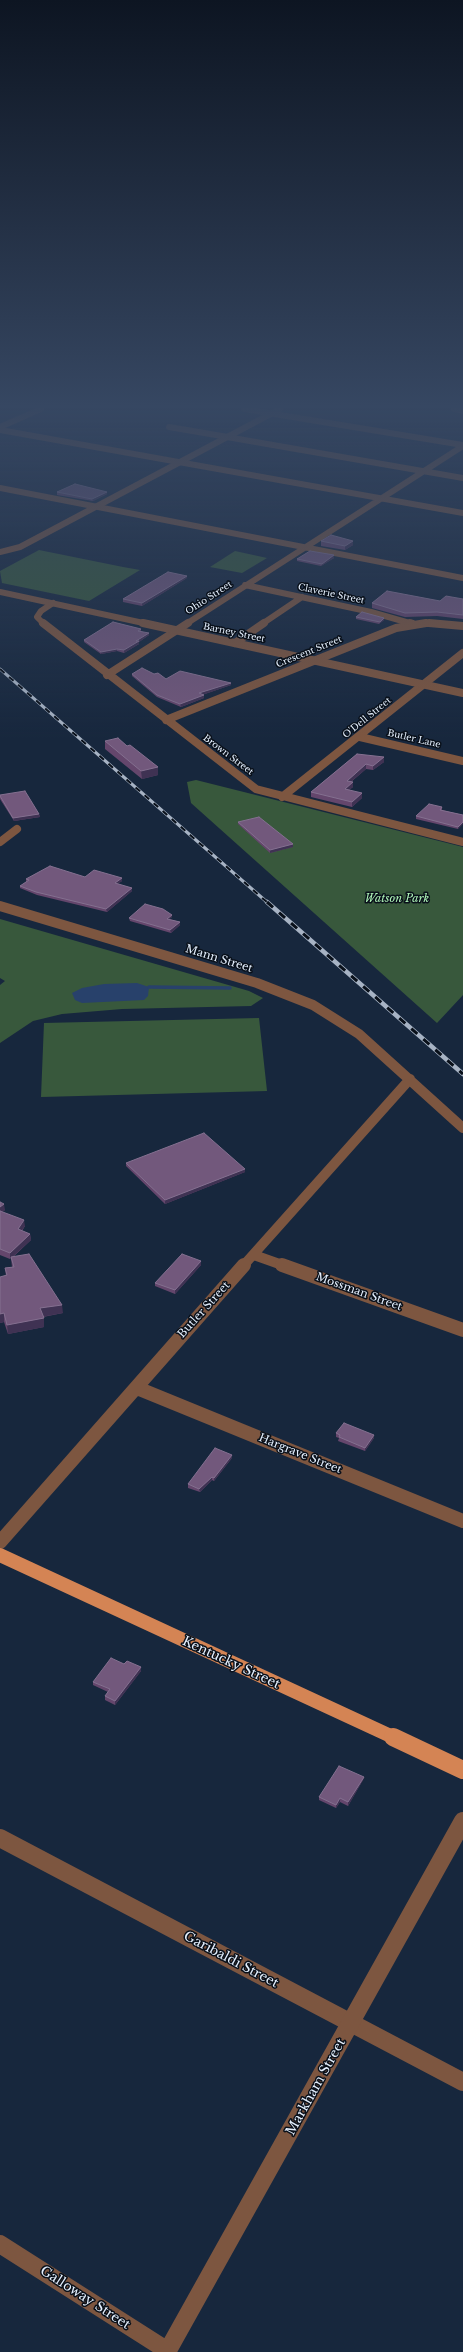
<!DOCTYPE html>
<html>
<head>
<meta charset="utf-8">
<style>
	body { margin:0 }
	canvas { display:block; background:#17273d }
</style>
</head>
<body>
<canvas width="463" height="2352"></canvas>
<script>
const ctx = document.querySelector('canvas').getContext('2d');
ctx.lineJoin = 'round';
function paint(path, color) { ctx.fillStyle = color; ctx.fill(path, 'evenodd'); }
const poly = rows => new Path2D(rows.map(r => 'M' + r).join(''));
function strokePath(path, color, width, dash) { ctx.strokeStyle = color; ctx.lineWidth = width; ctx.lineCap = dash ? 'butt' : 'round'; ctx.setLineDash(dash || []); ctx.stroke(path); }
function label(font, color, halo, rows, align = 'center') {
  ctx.font = font + ' "Libre Baskerville",serif'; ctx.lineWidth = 3; ctx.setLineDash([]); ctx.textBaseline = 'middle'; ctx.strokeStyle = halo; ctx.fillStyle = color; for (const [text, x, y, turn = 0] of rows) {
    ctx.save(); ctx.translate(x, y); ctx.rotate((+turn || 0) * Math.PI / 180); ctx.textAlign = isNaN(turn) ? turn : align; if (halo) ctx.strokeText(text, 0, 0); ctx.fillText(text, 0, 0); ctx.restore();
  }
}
const green = poly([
	[39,550,123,567,140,570,89,601,2,583,0,571],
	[235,551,267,558,242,573,210,567],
	[196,780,463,847,463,995,437,1023,191,803,187,782],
	[0,919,249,991,263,998,251,1006,122,1009,62,1014,33,1021,0,1043,0,985,5,981,0,978],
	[259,1018,267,1091,41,1097,44,1023]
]);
const water = poly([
	[137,983,149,987,148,996,144,1000,82,1003,75,1000,72,993,82,988,104,984]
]);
const stream = poly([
	[149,987,230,988]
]);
const minorFar4 = poly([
	[244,409,463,445],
	[454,409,463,411],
	[0,427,41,409],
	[169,427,228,437],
	[0,430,463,513],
	[227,437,463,478],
	[0,488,463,578],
	[245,585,371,612,413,624],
	[44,624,37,617,41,611,53,603],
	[186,624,463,446],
	[262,624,302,597],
	[420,624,441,624]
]);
const minorFar3 = poly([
	[43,623,256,789,463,842],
	[410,623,413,624],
	[429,623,463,626],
	[235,643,264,623],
	[107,675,188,623],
	[166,720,396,628,426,623],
	[360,737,463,761],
	[282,797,463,653],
	[0,842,17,829]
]);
const minorFar2 = poly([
	[0,906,257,983,313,1005,359,1034,463,1128],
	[254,1255,285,1266],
	[243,1266,410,1079]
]);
const minorFar1 = poly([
	[282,1265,463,1330],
	[137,1388,463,1521],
	[0,1542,244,1265]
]);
const minor = poly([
	[0,1838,463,2082]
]);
const tertiaryFar2 = poly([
	[0,552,20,547,280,409],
	[0,592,148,624]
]);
const tertiaryFar1 = poly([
	[143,623,463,693]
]);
const tertiary = poly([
	[0,2244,168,2351],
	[167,2352,463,1821]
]);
const primaryFar1 = poly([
	[0,1555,395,1738]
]);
const primary = poly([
	[393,1737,463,1770]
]);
const railFar1 = poly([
	[0,669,268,903]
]);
const rail = poly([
	[267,902,463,1074]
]);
const wall = poly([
	[57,492,107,492,107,494,93,501,57,495],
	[321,541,353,545,345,550,321,546],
	[334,555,334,558,321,566,297,561,297,559],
	[187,578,142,606,123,602,123,599],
	[463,599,463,619,437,616,405,617,372,608,372,603,440,601],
	[356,617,384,620,379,624,356,619],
	[141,629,141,631,149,635,139,642,139,644,124,653,117,651,101,654,84,642,84,640],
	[132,674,166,679,231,685,202,695,204,695,204,698,181,707,157,697,132,676],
	[105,741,127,746,158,767,158,775,142,779,105,749],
	[357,754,384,762,373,770,366,769,351,782,353,787,349,790,362,798,352,807,311,797,311,792],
	[0,795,39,814,40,817,14,821,0,799],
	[442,807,442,810,463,815,458,829,416,819,416,816],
	[238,822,293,844,293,847,270,853,238,824],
	[85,877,122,878,122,881,117,884,132,888,132,891,107,912,37,895,20,888,20,886,26,882,26,879],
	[172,917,169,919,180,922,180,925,171,933,130,921,129,918],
	[126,1163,245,1172,165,1204,126,1166],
	[0,1202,5,1210,2,1212,25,1226,22,1231,30,1234,31,1240,13,1257,63,1313,43,1317,44,1327,8,1334,4,1322,0,1323,0,1277,6,1276,5,1268,12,1267,11,1258,10,1259,0,1255],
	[201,1261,201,1265,175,1294,155,1286,155,1283],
	[336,1433,374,1435,374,1438,365,1451,338,1441,339,1438,336,1437],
	[232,1458,214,1481,212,1480,200,1492,188,1488,188,1484],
	[124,1664,141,1667,141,1671,115,1705,105,1700,105,1696,108,1692,93,1685,93,1682],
	[364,1777,363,1780,348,1806,340,1802,336,1808,319,1800,319,1797]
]);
const shadedWall = poly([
	[107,492,107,494,93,501,92,499],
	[353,541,353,545,345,550,345,546],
	[334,555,334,558,321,566,322,564],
	[187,576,187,578,142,606,142,603],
	[384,618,384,620,379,624,380,622],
	[149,633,149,635,139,642,139,644,124,653,124,650,136,641],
	[117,649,117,651,101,654,101,652],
	[231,683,231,685,199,696,199,693],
	[204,695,204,698,181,707,180,704],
	[384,757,384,762,373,770,373,766],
	[366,764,366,769,347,785,347,781],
	[158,767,158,775,142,779,141,771],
	[353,782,353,787,345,793,345,789],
	[362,793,362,798,352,807,352,802],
	[39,814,40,817,14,821,13,818],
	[463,822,463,824,458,829,458,827],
	[293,844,293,847,270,853,270,850],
	[122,878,122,881,115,886,115,883],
	[132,888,132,891,107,912,106,909],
	[172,915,172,917,167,921,167,919],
	[180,922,180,925,171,933,170,930],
	[245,1169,245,1172,165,1204,165,1200],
	[4,1204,5,1210,0,1214,0,1207],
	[24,1220,25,1226,18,1235,18,1229],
	[30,1234,31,1240,10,1259,10,1253],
	[201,1261,201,1265,175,1294,175,1290],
	[62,1305,63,1313,41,1317,40,1308],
	[4,1313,4,1322,0,1323,0,1314],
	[44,1318,44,1327,8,1334,7,1325],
	[374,1435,374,1438,365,1451,365,1448],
	[232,1455,232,1458,214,1481,214,1478],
	[212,1477,212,1480,200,1492,199,1489],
	[141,1667,141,1671,115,1705,115,1701],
	[364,1777,363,1780,348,1806,348,1802],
	[340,1798,340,1802,336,1808,336,1805]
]);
const building = poly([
	[75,484,107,492,92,499,57,492,75,484],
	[331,535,353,541,345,546,321,541,331,535],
	[310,551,334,555,322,564,297,559,310,551],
	[168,572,187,576,142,603,123,599,168,572],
	[387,591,440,601,446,596,463,599,463,615,437,612,405,613,372,603,387,591],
	[362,612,384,618,380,622,356,617,362,612],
	[113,622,141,629,138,631,149,633,136,641,139,641,124,650,117,649,101,652,84,640,113,622],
	[142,668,154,674,158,673,166,679,180,671,231,683,199,693,204,695,180,704,157,695,132,674,142,668],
	[118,738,127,746,130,745,158,767,141,771,105,741,118,738],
	[357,754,384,757,373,766,366,764,347,781,353,782,345,789,362,793,352,802,311,792,357,754],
	[25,791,39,814,13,818,0,796,0,795,25,791],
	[429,804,442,807,440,810,463,815,463,822,458,827,416,816,429,804],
	[259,817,293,844,270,850,238,822,259,817],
	[50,866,85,877,94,870,122,878,115,883,132,888,106,909,36,892,20,886,29,880,26,879,50,866],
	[145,904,163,909,172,915,167,919,180,922,170,930,129,918,145,904],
	[204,1133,245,1169,165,1200,126,1163,204,1133],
	[0,1202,4,1204,0,1207,0,1202],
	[0,1211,24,1220,18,1229,30,1234,10,1253,0,1249,0,1211],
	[29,1254,62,1305,40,1308,44,1318,7,1325,4,1313,0,1314,0,1277,7,1275,5,1268,14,1267,11,1257,29,1254],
	[182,1254,201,1261,175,1290,155,1283,182,1254],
	[344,1423,374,1435,365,1448,339,1437,340,1435,336,1433,344,1423],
	[215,1448,232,1455,214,1478,212,1477,199,1489,188,1484,215,1448],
	[111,1658,124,1664,127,1661,141,1667,115,1701,105,1696,110,1689,93,1682,111,1658],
	[339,1766,364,1777,348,1802,340,1798,336,1805,319,1797,339,1766]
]);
const farStreetnames = [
	["Claverie Street",331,594,12],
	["Ohio Street",209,598,-33],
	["Barney Street",234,633,12],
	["Crescent Street",309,652,-22],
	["O'Dell Street",367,718,-39],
	["Butler Lane",414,739,13],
	["Brown Street",228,755,37]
];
const parkNames = [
	["Watson Park",397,899]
];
const streetNames = [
	["Mann Street",219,959,17],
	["Mossman Street",359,1292,20],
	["Butler Street",204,1310,-48],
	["Hargrave Street",300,1454,22]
];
const nearStreetnames = [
	["Kentucky Street",231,1663,25],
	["Garibaldi Street",231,1960,28],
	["Markham Street",316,2087,-61],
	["Galloway Street",85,2298,33]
];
paint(green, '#38583c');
paint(water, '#28416b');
strokePath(stream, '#28416b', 3.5);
strokePath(minorFar4, '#7d5640', 6);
strokePath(minorFar3, '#7d5640', 8);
strokePath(minorFar2, '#7d5640', 10);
strokePath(minorFar1, '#7d5640', 14);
strokePath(minor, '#7d5640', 18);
strokePath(tertiaryFar2, '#7d5640', 6);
strokePath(tertiaryFar1, '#7d5640', 8);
strokePath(tertiary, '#7d5640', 18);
strokePath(primaryFar1, '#d48454', 14);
strokePath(primary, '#d48454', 18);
strokePath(railFar1, '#a7b3c4', 3);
strokePath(rail, '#a7b3c4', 4.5);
strokePath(railFar1, '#09101a', 2, [6]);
strokePath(rail, '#09101a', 3, [8]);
paint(wall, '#64466c');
paint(shadedWall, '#3f3253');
paint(building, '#72587c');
strokePath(building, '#847090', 1);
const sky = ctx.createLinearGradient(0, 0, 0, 739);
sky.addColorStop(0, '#0d1522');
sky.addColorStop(0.55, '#364762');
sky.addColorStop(1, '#36476200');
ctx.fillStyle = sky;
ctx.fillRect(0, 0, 463, 739);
label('9px', '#e5f0fe', '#09101a', farStreetnames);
label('italic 11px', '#b0f6b9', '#09101a', parkNames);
label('11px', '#e5f0fe', '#09101a', streetNames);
label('13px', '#e5f0fe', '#09101a', nearStreetnames);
</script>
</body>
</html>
